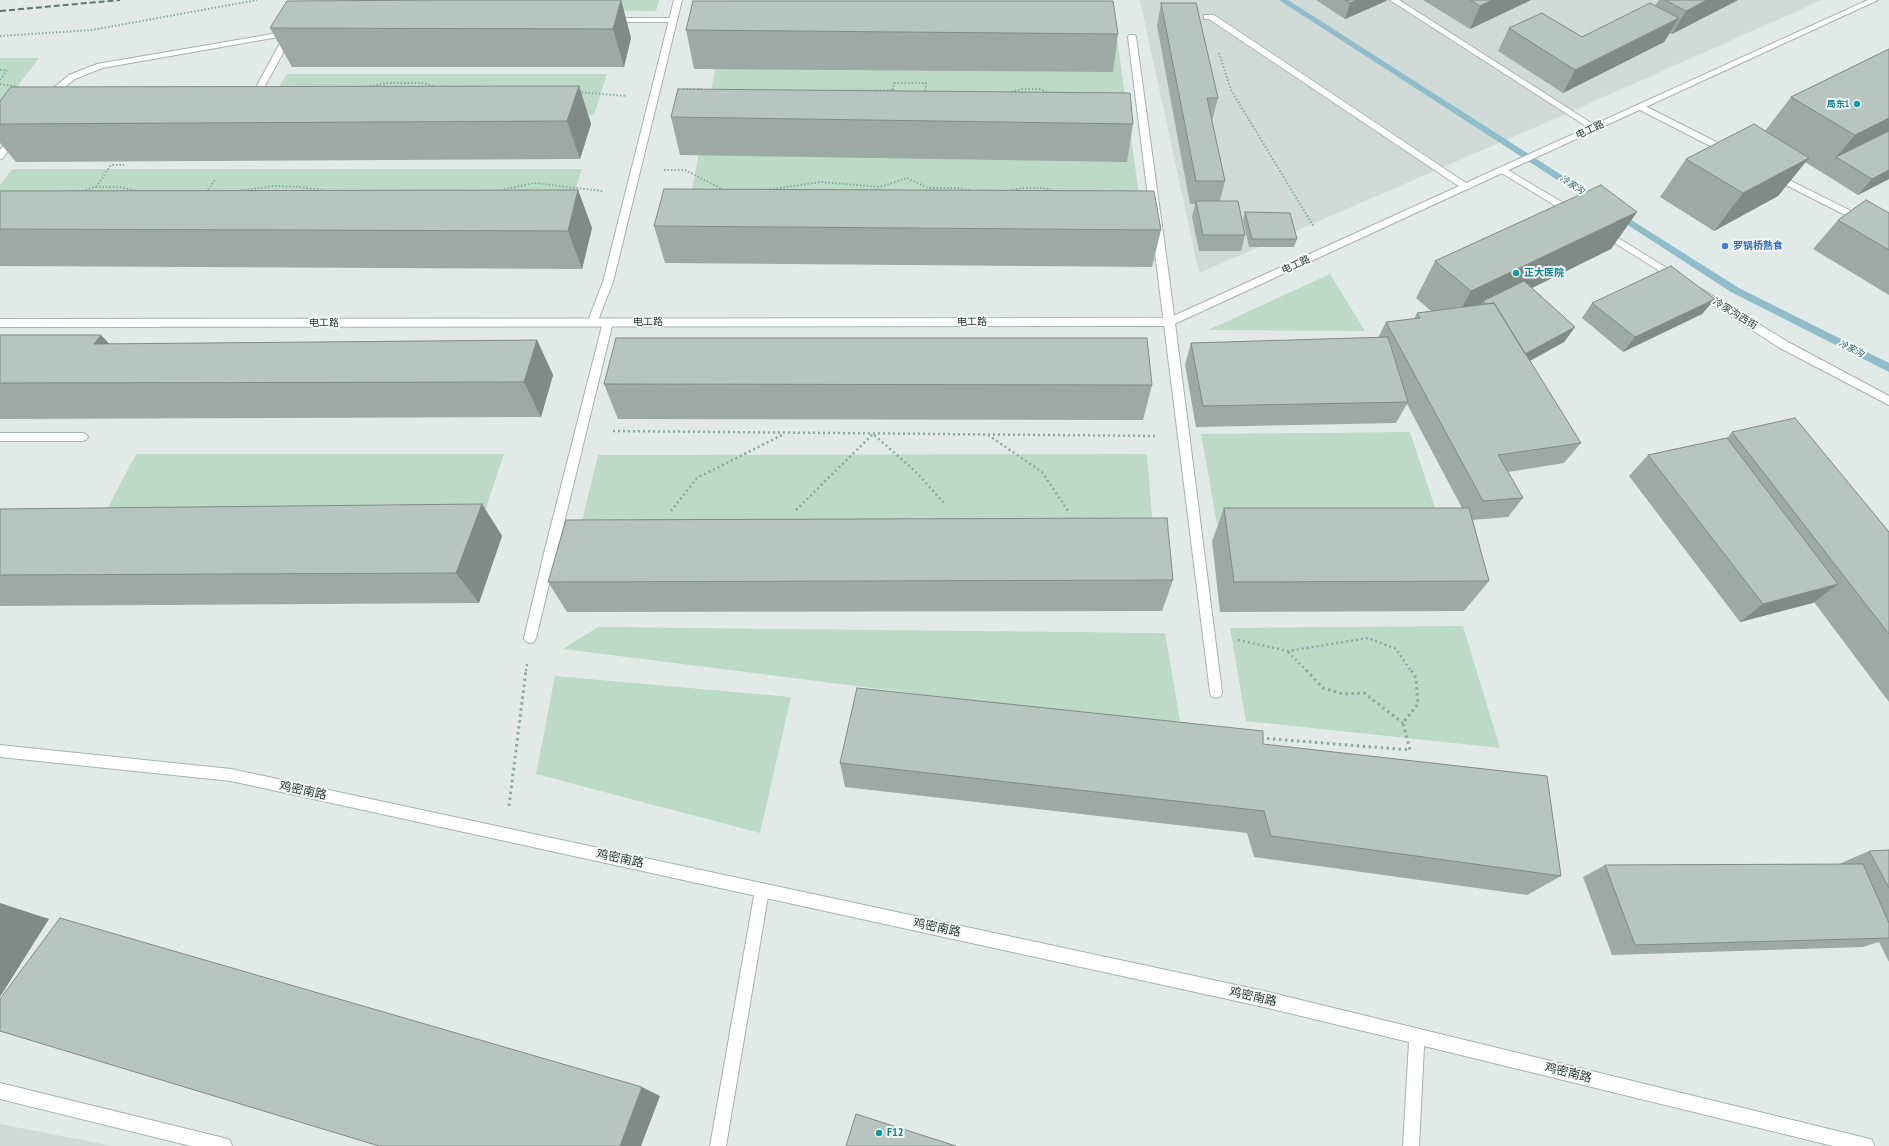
<!DOCTYPE html>
<html>
<head>
<meta charset="utf-8">
<style>
	body { margin:0 }
	canvas { display:block; background:#e2eae7 }
</style>
</head>
<body>
<canvas width="1889" height="1146"></canvas>
<script>
const ctx = document.querySelector('canvas').getContext('2d');
ctx.lineJoin = 'round';
function paint(path, color) { ctx.fillStyle = color; ctx.fill(path, 'evenodd'); }
const poly = rows => new Path2D(rows.map(r => 'M' + r).join(''));
function strokePath(path, color, width, dash) { ctx.strokeStyle = color; ctx.lineWidth = width; ctx.lineCap = dash ? 'butt' : 'round'; ctx.setLineDash(dash || []); ctx.stroke(path); }
function label(font, color, halo, rows, align = 'center') {
  ctx.font = font + ' "PT Sans Narrow","Noto Sans SC",sans-serif'; ctx.lineWidth = 4; ctx.setLineDash([]); ctx.textBaseline = 'middle'; ctx.strokeStyle = halo; ctx.fillStyle = color; for (const [text, x, y, turn = 0] of rows) {
    ctx.save(); ctx.translate(x, y); ctx.rotate((+turn || 0) * Math.PI / 180); ctx.textAlign = isNaN(turn) ? turn : align; if (halo) ctx.strokeText(text, 0, 0); ctx.fillText(text, 0, 0); ctx.restore();
  }
}
const built = poly([
	[726,0,1104,0,1104,5,725,6],
	[1140,0,1822,0,1552,120,1199,273],
	[0,1124,113,1146,0,1146]
]);
const green = poly([
	[475,0,659,0,656,11,532,10],
	[725,17,1114,17,1143,222,686,221],
	[0,58,39,58,0,109],
	[287,74,607,74,594,115,265,110],
	[12,169,582,169,566,218,0,212,0,185],
	[1330,274,1365,331,1208,330],
	[1410,432,1439,520,1217,524,1201,434],
	[136,454,504,454,485,511,107,509],
	[1147,454,1153,527,581,525,598,455],
	[1463,626,1500,748,1246,721,1230,628],
	[598,627,1165,633,1181,727,563,649],
	[555,676,791,697,760,833,536,774]
]);
const stream = poly([
	[1279,0,1288,0,1599,199,1601,201,1599,203,1593,203,1279,0],
	[1617,211,1739,288,1889,363,1889,372,1731,292,1614,216,1612,214,1614,212,1617,211]
]);
const pathFar2 = poly([
	[0,36,92,30,257,0],
	[1219,53,1231,90,1314,227],
	[0,70,7,70,0,80],
	[0,84,19,87],
	[366,87,387,83,423,83,436,87],
	[683,89,702,89],
	[893,90,894,83,926,83,925,93],
	[824,91,893,90,893,94],
	[578,92,627,96],
	[1008,93,1022,89,1039,89,1050,93],
	[664,170,685,170,726,191],
	[96,187,111,165,124,165],
	[766,190,822,182,880,187,907,178,928,188,958,188,972,191],
	[82,191,95,187,119,187,138,191],
	[237,191,274,186,302,187,325,191],
	[497,191,534,183,603,191],
	[1009,191,1021,188,1043,188,1055,191],
	[206,193,215,180]
]);
const pathFar1 = poly([
	[613,431,1156,436],
	[988,435,1042,472,1068,511],
	[796,510,873,434,915,471,945,504],
	[671,511,697,478,784,434],
	[1238,640,1288,651,1368,638,1396,649,1411,671],
	[1288,652,1307,671],
	[526,671,527,664]
]);
const path = poly([
	[1306,670,1323,688,1343,694,1364,693,1403,723],
	[1261,738,1410,750,1403,723,1418,704,1416,678,1411,670],
	[509,806,526,670]
]);
const service = poly([
	[1390,0,1399,0,1599,128,1595,131,1592,130,1390,0],
	[1204,15,1214,15,1469,185,1471,187,1469,189,1463,189,1209,19,1204,19,1204,15],
	[608,18,673,18,677,20,673,22,611,22,607,20,608,18],
	[290,31,294,33,256,102,250,102,249,100,284,36,102,68,75,79,51,98,45,98,44,96,69,75,97,64,290,31],
	[1129,35,1135,35,1136,37,1170,284,1222,692,1221,696,1216,698,1211,696,1210,692,1128,37,1129,35],
	[1641,104,1732,150,1733,152,1732,154,1726,154,1638,109,1638,105,1641,104],
	[15,133,19,136,3,158,0,159,0,150,12,134,15,133],
	[1775,173,1889,230,1889,237,1772,178,1770,176,1775,173],
	[0,433,82,433,86,434,88,437,86,440,82,441,0,441,0,433],
	[762,883,767,885,769,890,726,1146,710,1146,755,890,757,885,762,883],
	[0,1083,224,1138,230,1140,232,1146,191,1146,0,1099,0,1083]
]);
const pedestrian = poly([
	[674,0,682,0,613,282,597,323,592,327,587,323,603,282,674,0],
	[608,318,613,322,536,638,534,642,530,643,526,642,524,638,545,549,603,322,608,318]
]);
const minor = poly([
	[1503,167,1575,210,1577,212,1575,214,1569,214,1500,172,1498,170,1503,167],
	[1605,230,1680,276,1682,278,1680,280,1674,280,1602,235,1600,233,1605,230],
	[1700,288,1788,342,1889,396,1889,405,1780,348,1696,294,1695,292,1700,288],
	[0,745,231,769,1264,991,1866,1138,1872,1140,1874,1146,1833,1146,1424,1046,1419,1146,1403,1146,1409,1042,1264,1007,231,781,0,757,0,745]
]);
const tertiary = poly([
	[1868,0,1878,0,1170,326,0,327,0,319,1169,318,1868,0]
]);
const rail = poly([
	[0,11,120,0]
]);
const wall = poly([
	[455,0,621,0,631,38,624,67,292,67,270,28],
	[1316,0,1387,0,1386,1,1345,19],
	[1423,0,1531,0,1470,29],
	[1659,0,1738,0,1672,34,1670,33,1664,42,1563,93,1498,51,1509,28,1582,37,1655,6],
	[1161,3,1218,98,1212,121,1225,181,1220,201,1245,235,1241,251,1199,251,1192,217,1195,204,1190,204,1157,26],
	[686,30,1118,34,1113,72,694,69],
	[1889,49,1889,179,1858,195,1805,162,1778,196,1714,231,1660,197,1686,159,1765,131,1791,97],
	[579,86,591,124,580,159,16,162,0,143,0,101],
	[671,117,1133,124,1127,162,680,155],
	[578,190,592,228,582,269,0,266,0,191],
	[1245,212,1297,239,1294,247,1249,247,1243,220],
	[1637,212,1611,249,1532,288,1575,327,1564,342,1530,361,1581,443,1564,463,1508,472,1523,498,1508,517,1473,520,1489,581,1464,611,1220,612,1212,541,1224,508,1462,508,1407,404,1396,423,1196,427,1185,365,1191,343,1378,338,1386,322,1414,319,1417,313,1431,311,1416,298,1435,261],
	[1889,213,1889,295,1813,249,1838,220],
	[654,226,1161,230,1152,267,665,263],
	[1715,299,1702,314,1623,352,1582,318,1592,303],
	[0,335,101,335,109,344,537,340,553,375,541,417,0,419],
	[604,384,1152,385,1143,420,618,419],
	[1732,432,1889,532,1889,702,1814,602,1740,622,1629,476,1648,455,1727,438],
	[482,504,502,536,479,603,0,606,0,509],
	[1173,580,1162,611,567,612,548,582],
	[1263,744,1561,876,1527,895,1254,857,1247,833,845,787,840,763],
	[1889,850,1889,962,1879,942,1863,947,1612,955,1583,877,1605,865,1839,864,1869,851]
]);
const shadedWall = poly([
	[621,0,631,38,624,67,613,29],
	[1357,0,1387,0,1386,1,1345,19,1350,3],
	[1492,0,1531,0,1470,29,1480,6],
	[1707,0,1738,0,1672,34,1686,11],
	[1679,18,1664,42,1563,93,1575,70],
	[579,86,591,124,580,159,567,121],
	[1889,118,1889,139,1836,157,1823,173,1855,135],
	[1809,158,1778,196,1714,231,1743,193],
	[1889,170,1889,179,1858,195,1872,179],
	[578,190,592,228,582,269,568,231],
	[1637,212,1611,249,1489,309,1483,301,1474,316,1451,328,1471,291],
	[1715,299,1702,314,1623,352,1635,337],
	[1575,327,1564,342,1511,371,1521,356],
	[101,335,134,370,94,344],
	[537,340,553,375,541,417,524,382],
	[482,504,502,536,479,603,456,573],
	[1838,584,1813,603,1740,622,1763,604],
	[0,903,49,919,0,997],
	[642,1087,660,1096,641,1146,620,1146]
]);
const building = poly([
	[455,0,621,0,613,29,270,28,287,1,455,0],
	[1345,0,1357,0,1350,3,1345,0],
	[1471,0,1492,0,1480,6,1471,0],
	[1665,0,1707,0,1686,11,1665,0],
	[693,1,1113,1,1118,34,686,30,693,1],
	[1161,3,1196,3,1218,98,1207,98,1225,181,1196,181,1161,3],
	[1650,3,1679,18,1575,70,1509,28,1542,13,1582,37,1650,3],
	[1889,49,1889,118,1855,135,1791,97,1889,49],
	[579,86,567,121,0,124,0,101,11,87,579,86],
	[678,89,1130,93,1133,124,671,117,678,89],
	[1754,124,1809,158,1743,193,1686,159,1754,124],
	[1889,131,1889,170,1872,179,1836,157,1889,131],
	[1601,185,1637,212,1471,291,1435,261,1601,185],
	[664,189,1154,191,1161,230,654,226,664,189],
	[578,190,568,231,0,229,0,191,578,190],
	[1866,200,1889,213,1889,250,1838,220,1866,200],
	[1196,201,1238,201,1245,235,1203,235,1196,201],
	[1245,212,1290,213,1297,239,1252,239,1245,212],
	[1671,266,1715,299,1635,337,1592,303,1671,266],
	[1524,281,1575,327,1525,354,1494,303,1485,304,1483,301,1524,281],
	[1494,303,1581,443,1498,455,1523,498,1483,501,1386,322,1420,318,1417,313,1494,303],
	[0,335,101,335,94,344,537,340,524,382,0,383,0,335],
	[1388,337,1408,402,1203,406,1191,343,1388,337],
	[616,338,1147,338,1152,385,604,384,616,338],
	[1795,418,1889,532,1889,634,1732,432,1795,418],
	[1727,438,1838,584,1763,604,1648,455,1727,438],
	[482,504,456,573,0,575,0,509,482,504],
	[1224,508,1469,508,1489,581,1234,582,1224,508],
	[1167,518,1173,580,548,582,566,520,1167,518],
	[857,688,1263,731,1263,744,1547,776,1561,876,1271,836,1264,811,840,763,857,688],
	[1889,850,1889,888,1869,851,1889,850],
	[1863,864,1889,923,1889,938,1635,945,1605,865,1863,864],
	[60,918,642,1087,620,1146,379,1146,0,1031,0,999,60,918],
	[856,1114,956,1146,846,1146,856,1114]
]);
const markers = [
	[1857,104,4,"#0f9aa8"],
	[1725,246,4,"#3f7fe0"],
	[1516,273,4,"#0f9aa8"],
	[879,1133,4,"#0f9aa8"]
];
const farCulturenames = [
	["局东1",1849,104]
];
const farWaternames = [
	["冷家沟",1572,185,33],
	["冷家沟",1851,349,27]
];
const streetNames = [
	["电工路",1590,130,-25],
	["电工路",1296,265,-25],
	["冷家沟西街",1735,314,32],
	["电工路",648,322],
	["电工路",972,322],
	["电工路",324,323]
];
const shopNames = [
	["罗锅桥熟食",1733,246]
];
const cultureNames = [
	["正大医院",1524,273]
];
const nearStreetnames = [
	["鸡密南路",303,791,12],
	["鸡密南路",620,859,12],
	["鸡密南路",937,928,12],
	["鸡密南路",1253,997,13],
	["鸡密南路",1568,1073,14]
];
const nearCulturenames = [
	["F12",887,1133]
];
paint(built, '#d0dad6');
paint(green, '#bddac7');
paint(stream, '#8fbdca');
strokePath(service, '#a5b2ae', 2);
strokePath(pedestrian, '#a5b2ae', 2);
strokePath(minor, '#a5b2ae', 2);
strokePath(tertiary, '#a5b2ae', 2);
strokePath(pathFar2, '#85aba2', 2, [1.5, 2]);
strokePath(pathFar1, '#85aba2', 2.5, [2, 3]);
strokePath(path, '#85aba2', 3, [2.5, 3.5]);
paint(service, '#fff');
paint(pedestrian, '#fff');
paint(minor, '#fff');
paint(tertiary, '#fff');
strokePath(rail, '#5e7571', 2, [6, 3]);
paint(wall, '#9da9a5');
paint(shadedWall, '#808a86');
paint(building, '#b7c5c0');
strokePath(building, '#808a86', 1);
for (const [x, y, r, color] of markers) { const dot = new Path2D(); dot.arc(x, y, r, 0, 2 * Math.PI); ctx.fillStyle = color; ctx.fill(dot); strokePath(dot, '#f2f7f5', 1.5); }
label('bold 9px', '#0d838f', '#f2f7f5', farCulturenames, 'right');
label('italic 9px', '#245d6f', '#f2f7f5', farWaternames);
label('10px', '#243a35', '#f2f7f5', streetNames);
label('bold 10px', '#366cbe', '#f2f7f5', shopNames, 'left');
label('bold 10px', '#0d838f', '#f2f7f5', cultureNames, 'left');
label('12px', '#243a35', '#f2f7f5', nearStreetnames);
label('bold 12px', '#0d838f', '#f2f7f5', nearCulturenames, 'left');
</script>
</body>
</html>
